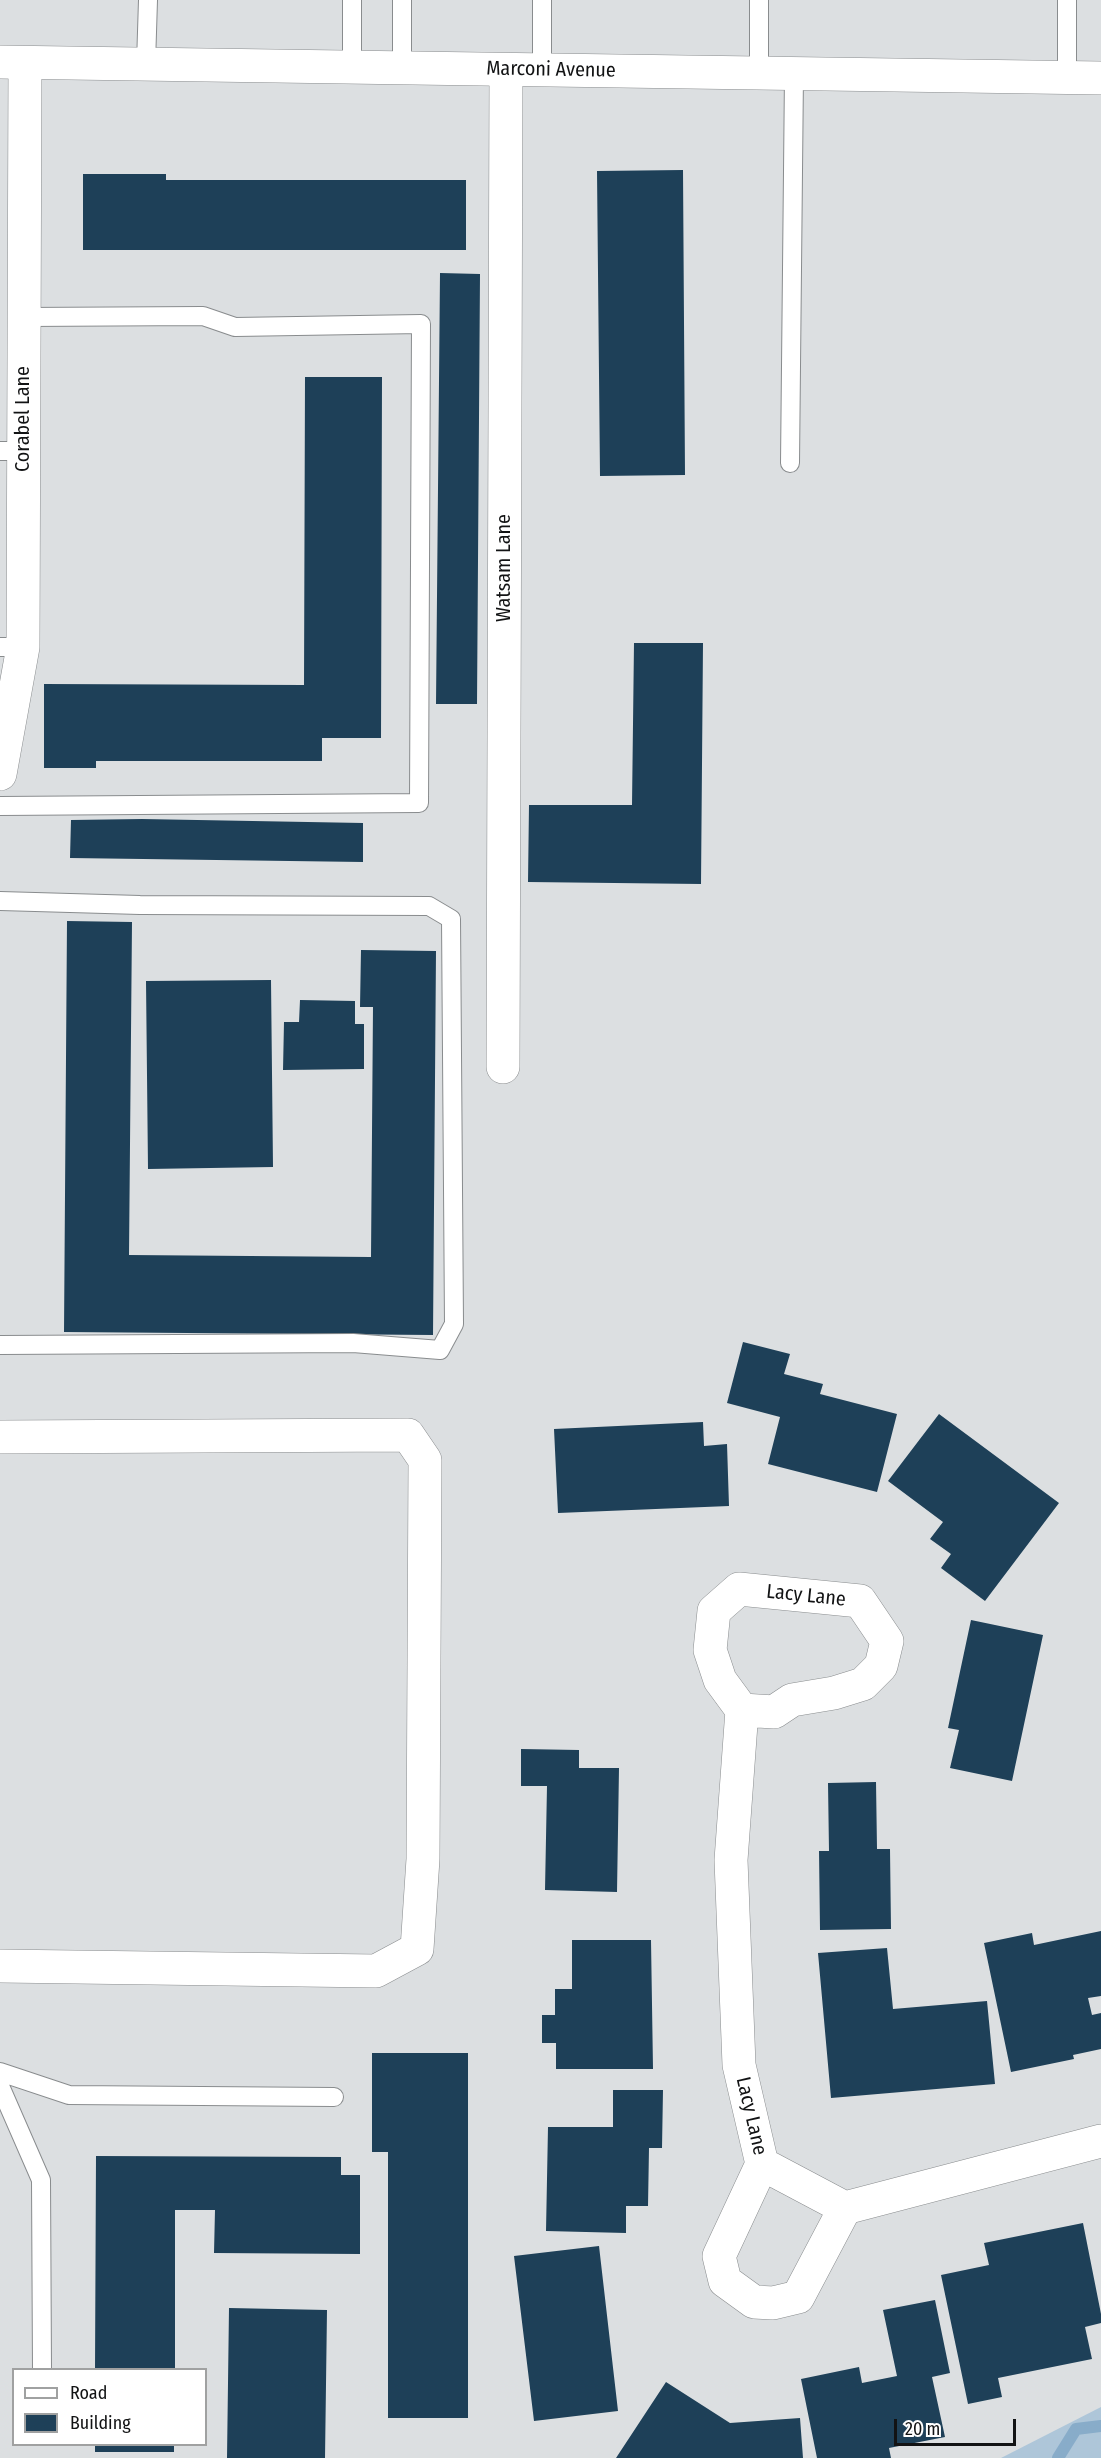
<!DOCTYPE html>
<html>
<head>
<meta charset="utf-8">
<style>
	body { margin:0 }
	#map { position:relative; width:1101px; height:2458px; overflow:hidden; background:#dcdfe1; font-family:"Fira Sans Condensed",sans-serif }
	canvas { display:block }
	.legend { position:absolute; left:12px; top:2368px; width:195px; height:78px; box-sizing:border-box; background:#fff; border:2px solid #a0a1a1; margin:0; padding:8px 10px; list-style:none; font-size:18px; color:#121314 }
	.legend li { display:flex; align-items:center; gap:12px; height:30px }
	.legend b { width:30px; border:2px solid #a0a1a1 }
	.scale { position:absolute; left:894px; top:2419px; width:122px; height:27px; box-sizing:border-box; border:3px solid #121314; border-top:0; padding-left:8px; font-size:18px; line-height:21px; white-space:nowrap; color:#121314; -webkit-text-stroke:4px #fff; paint-order:stroke }
</style>
</head>
<body>
<div id="map">
<canvas width="1101" height="2458"></canvas>
<ul class="legend">
<li><b style="height:8px;background:#fff"></b>Road</li>
<li><b style="height:16px;background:#1e4058"></b>Building</li>
</ul>
<div class="scale">20 m</div>
</div>
<script>
const ctx = document.querySelector('canvas').getContext('2d');
ctx.lineJoin = 'round';
function paint(path, color) { ctx.fillStyle = color; ctx.fill(path, 'evenodd'); }
const poly = rows => new Path2D(rows.map(r => 'M' + r).join(''));
function strokePath(path, color, width, dash) { ctx.strokeStyle = color; ctx.lineWidth = width; ctx.lineCap = dash ? 'butt' : 'round'; ctx.setLineDash(dash || []); ctx.stroke(path); }
function label(font, color, halo, rows, align = 'center') {
  ctx.font = font + ' "Fira Sans Condensed",sans-serif'; ctx.lineWidth = 6; ctx.setLineDash([]); ctx.textBaseline = 'middle'; ctx.strokeStyle = halo; ctx.fillStyle = color; for (const [text, x, y, turn = 0] of rows) {
    ctx.save(); ctx.translate(x, y); ctx.rotate((+turn || 0) * Math.PI / 180); ctx.textAlign = isNaN(turn) ? turn : align; if (halo) ctx.strokeText(text, 0, 0); ctx.fillText(text, 0, 0); ctx.restore();
  }
}
const green = poly([
	[1101,2407,1101,2458,1001,2458]
]);
const stream = poly([
	[1058,2458,1076,2429,1101,2426]
]);
const building = poly([
	[683,170,685,475,600,476,597,171],
	[83,174,166,174,166,180,466,180,466,250,83,250],
	[440,273,480,274,477,704,436,704],
	[305,377,382,377,381,738,322,738,322,761,96,761,96,768,44,768,44,684,304,685],
	[634,643,703,643,701,884,528,882,529,805,632,805],
	[142,819,363,823,363,862,70,858,71,820],
	[67,921,132,922,129,1255,371,1257,373,1007,360,1007,361,950,436,951,433,1335,64,1332],
	[271,980,273,1167,148,1169,146,981],
	[300,1000,355,1001,355,1024,364,1024,364,1069,283,1070,284,1022,299,1022],
	[743,1342,790,1354,784,1374,823,1384,820,1394,897,1414,877,1492,768,1464,780,1417,727,1403],
	[939,1414,1059,1503,985,1601,941,1568,951,1554,930,1539,943,1522,888,1481],
	[703,1422,704,1446,727,1444,729,1506,558,1513,554,1429],
	[971,1620,1043,1635,1012,1781,950,1768,959,1730,948,1728],
	[521,1749,579,1750,579,1768,619,1768,617,1892,545,1890,547,1786,521,1786],
	[876,1782,877,1849,890,1849,891,1929,820,1930,819,1851,829,1851,828,1783],
	[1101,1931,1101,1996,1088,1998,1092,2015,1101,2013,1101,2049,1073,2055,1074,2059,1011,2072,984,1943,1032,1933,1034,1945],
	[572,1940,651,1940,653,2069,556,2069,556,2043,542,2043,542,2015,555,2015,555,1989,572,1989],
	[887,1948,893,2009,987,2001,995,2084,831,2098,818,1953],
	[372,2053,468,2053,468,2418,388,2418,388,2152,372,2152],
	[613,2090,663,2090,662,2148,649,2148,648,2206,626,2206,626,2233,546,2231,548,2127,613,2127],
	[96,2156,341,2157,341,2175,360,2175,360,2254,214,2253,215,2210,175,2210,175,2370,95,2370],
	[1083,2223,1101,2314,1101,2323,1085,2327,1092,2359,998,2378,1002,2397,968,2404,941,2275,989,2265,984,2243],
	[599,2246,618,2411,534,2421,514,2256],
	[935,2300,950,2373,932,2377,945,2437,889,2448,891,2458,817,2458,801,2379,859,2367,862,2383,897,2376,883,2310],
	[229,2308,327,2310,325,2458,227,2458],
	[666,2382,730,2423,800,2418,803,2458,616,2458],
	[95,2444,174,2444,174,2452,95,2452]
]);
const service = poly([
	[402,0,402,68],
	[542,0,542,70],
	[1067,0,1067,78],
	[146,64,148,0],
	[352,68,352,0],
	[759,73,759,0],
	[0,451,23,451],
	[790,463,794,74],
	[0,647,23,647],
	[0,806,419,803,421,324,235,327,203,316,24,317],
	[0,901,140,905,429,906,451,919,454,1324,440,1350,353,1343,0,1345],
	[0,2072,69,2095,334,2097],
	[0,2086,41,2180,42,2370]
]);
const minor = poly([
	[0,774,23,647,25,63],
	[503,1067,506,70],
	[0,1437,408,1435,425,1460,423,1859,417,1949,376,1971,0,1966],
	[742,1710,774,1712,792,1700,834,1693,863,1684,881,1666,887,1641,860,1601,739,1589,714,1611,710,1650,720,1680,742,1710,731,1860,739,2065,762,2164,845,2208,1101,2141],
	[762,2164,719,2256,725,2281,754,2302,773,2303,798,2297,845,2208]
]);
const secondary = poly([
	[0,62,1101,78]
]);
const streetNames = [
	["Marconi Avenue",551,70,1],
	["Corabel Lane",23,419,-90],
	["Watsam Lane",504,568,-90],
	["Lacy Lane",806,1596,6],
	["Lacy Lane",751,2116,77]
];
paint(green, '#aec6d9');
strokePath(stream, '#88acc9', 12);
paint(building, '#1e4058');
strokePath(service, '#898c8e', 20);
strokePath(minor, '#898c8e', 34);
strokePath(secondary, '#898c8e', 34);
strokePath(service, '#fff', 18);
strokePath(minor, '#fff', 33);
strokePath(secondary, '#fff', 33);
label('20px', '#121314', '#fff', streetNames);
</script>
</body>
</html>
